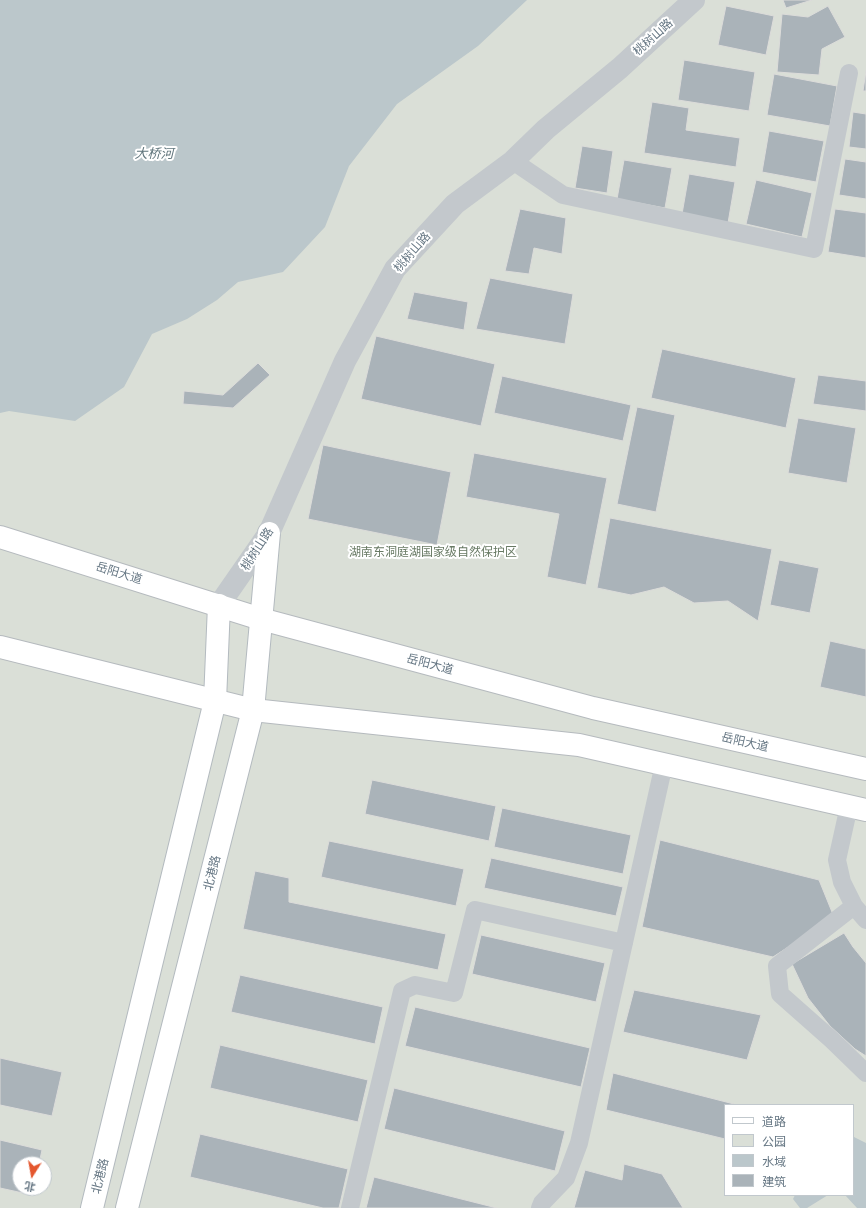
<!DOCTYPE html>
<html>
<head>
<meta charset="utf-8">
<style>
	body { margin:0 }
	#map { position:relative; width:866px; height:1208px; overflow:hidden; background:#fafaf8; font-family:Commissioner,"Noto Sans SC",sans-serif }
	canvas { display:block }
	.legend { position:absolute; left:724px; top:1104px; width:130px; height:92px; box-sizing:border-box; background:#fff; border:1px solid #c1c8cd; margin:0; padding:5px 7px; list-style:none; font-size:12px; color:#657683 }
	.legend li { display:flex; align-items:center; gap:8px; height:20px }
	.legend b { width:20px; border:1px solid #c1c8cd }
	.north { position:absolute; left:12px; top:1156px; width:40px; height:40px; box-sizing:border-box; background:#fff; border:1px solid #c1c8cd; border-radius:50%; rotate:191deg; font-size:11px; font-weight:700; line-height:16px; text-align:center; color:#657683 }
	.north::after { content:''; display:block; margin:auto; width:14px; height:18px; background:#e4572e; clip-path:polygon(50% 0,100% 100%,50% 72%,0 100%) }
</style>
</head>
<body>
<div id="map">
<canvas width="866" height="1208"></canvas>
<ul class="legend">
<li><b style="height:5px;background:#fff"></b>道路</li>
<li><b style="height:11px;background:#dadfd7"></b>公园</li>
<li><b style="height:11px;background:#bbc7cb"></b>水域</li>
<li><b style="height:11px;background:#aab3b9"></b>建筑</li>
</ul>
<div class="north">北</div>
</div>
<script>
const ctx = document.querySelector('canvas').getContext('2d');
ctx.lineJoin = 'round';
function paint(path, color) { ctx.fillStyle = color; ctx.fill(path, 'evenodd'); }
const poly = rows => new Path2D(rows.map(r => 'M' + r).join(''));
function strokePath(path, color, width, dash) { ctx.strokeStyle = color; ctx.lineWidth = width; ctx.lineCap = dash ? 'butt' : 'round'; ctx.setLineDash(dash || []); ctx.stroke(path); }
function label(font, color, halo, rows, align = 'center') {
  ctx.font = font + ' Commissioner,"Noto Sans SC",sans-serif'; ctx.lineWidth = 4; ctx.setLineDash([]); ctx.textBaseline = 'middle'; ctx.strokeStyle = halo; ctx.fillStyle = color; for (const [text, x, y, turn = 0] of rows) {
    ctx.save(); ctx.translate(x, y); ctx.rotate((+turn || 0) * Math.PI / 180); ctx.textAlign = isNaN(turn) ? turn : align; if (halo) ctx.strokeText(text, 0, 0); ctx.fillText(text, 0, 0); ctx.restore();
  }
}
const green = poly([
	[0,0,866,0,866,1208,0,1208],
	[725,1105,853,1105,853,1195,725,1195],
	[20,1164,44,1164,44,1188,20,1188]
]);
const water = poly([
	[0,0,527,0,478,46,397,104,349,166,325,227,283,272,238,282,217,300,187,319,152,334,124,387,75,421,9,411,0,413],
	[854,1137,866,1143,866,1208,857,1208,845,1195,853,1195,853,1138],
	[795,1195,828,1195,807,1208,800,1208,793,1199]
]);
const building = poly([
	[783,0,812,0,786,8,783,0],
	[726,6,774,16,766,55,718,45,726,6],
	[828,6,845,37,822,49,819,75,777,72,782,14,808,17,828,6],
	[684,60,755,72,749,111,678,100,684,60],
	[866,71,866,91,863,91,866,71],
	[774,74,837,86,830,126,767,115,774,74],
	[652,102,689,108,686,130,740,138,736,167,644,153,652,102],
	[853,112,866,114,866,149,849,147,853,112],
	[769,131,824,141,816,182,762,172,769,131],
	[582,146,613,151,607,193,575,188,582,146],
	[845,159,866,162,866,199,839,195,845,159],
	[624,160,672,168,665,208,617,199,624,160],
	[689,174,735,182,728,223,682,214,689,174],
	[756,180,812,193,802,237,746,224,756,180],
	[520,209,566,218,562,254,534,248,529,274,505,271,520,209],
	[835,209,866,213,866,258,828,252,835,209],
	[490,278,573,294,565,344,476,329,490,278],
	[414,292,468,302,464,330,407,319,414,292],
	[376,336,495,364,481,426,361,399,376,336],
	[662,349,796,378,786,428,651,398,662,349],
	[258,363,270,375,233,408,183,404,184,391,223,395,258,363],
	[818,375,866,381,866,411,813,404,818,375],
	[502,376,631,405,623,441,494,413,502,376],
	[637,407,675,415,656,512,617,504,637,407],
	[798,418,856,428,847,483,788,473,798,418],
	[323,445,451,472,437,545,308,519,323,445],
	[474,453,607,478,586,585,547,577,559,514,466,497,474,453],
	[610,518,772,549,758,621,728,601,694,603,664,587,631,595,597,588,610,518],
	[779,560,819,568,810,613,770,605,779,560],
	[830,641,866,649,866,697,820,687,830,641],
	[372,780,496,806,489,841,365,814,372,780],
	[502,808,631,835,623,874,494,847,502,808],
	[660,840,819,880,834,917,773,957,642,927,660,840],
	[329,841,464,869,456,906,321,877,329,841],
	[491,858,623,887,616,916,484,888,491,858],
	[255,871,289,878,289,902,446,934,438,970,243,929,255,871],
	[844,933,853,947,866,963,866,1056,855,1049,830,1026,808,998,792,964,844,933],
	[481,935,605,963,596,1002,472,974,481,935],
	[240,975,383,1007,375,1044,231,1012,240,975],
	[634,990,761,1015,747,1060,623,1032,634,990],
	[415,1007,590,1048,581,1087,405,1046,415,1007],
	[220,1045,368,1080,358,1122,210,1088,220,1045],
	[0,1058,62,1072,52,1116,0,1105,0,1058],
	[613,1073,734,1104,734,1105,725,1105,725,1139,606,1110,613,1073],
	[394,1088,565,1131,555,1171,384,1129,394,1088],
	[200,1134,348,1169,339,1208,323,1208,190,1177,200,1134],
	[0,1140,42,1150,39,1164,20,1164,20,1188,34,1188,32,1195,0,1188,0,1140],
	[624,1164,662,1174,683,1208,574,1208,585,1170,622,1180,624,1164],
	[374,1177,497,1208,366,1208,374,1177]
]);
const minor = poly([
	[513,161,563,195,814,249,849,73],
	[849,806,837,860,842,882,854,906,777,966,780,994,832,1040,866,1073],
	[854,906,866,920],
	[350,1208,402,991,415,985,454,993,475,910,624,943],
	[540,1208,542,1203,566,1178,579,1143,664,764]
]);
const tertiary = poly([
	[219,605,269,533,345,361,395,269,455,204,513,161,546,129,620,68,694,0]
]);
const secondary = poly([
	[92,1208,215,701,219,605],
	[127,1208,253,710,269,533]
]);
const primary = poly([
	[0,537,261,619,593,708,866,769],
	[0,647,253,710,579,745,866,810]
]);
const streetNames = [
	["桃树山路",653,37,-42],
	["桃树山路",412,252,-49],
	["桃树山路",257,549,-57],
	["岳阳大道",119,573,17],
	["岳阳大道",430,664,15],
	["岳阳大道",745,742,13],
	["北港路",212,873,-76],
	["北港路",100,1176,-76]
];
const parkNames = [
	["湖南东洞庭湖国家级自然保护区",433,552]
];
const waterNames = [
	["大桥河",154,154]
];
paint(green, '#dadfd7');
paint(water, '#bbc7cb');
paint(building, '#aab3b9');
strokePath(building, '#dcdcda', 1);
strokePath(secondary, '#b3babf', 24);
strokePath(primary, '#b5babe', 24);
strokePath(minor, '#c3c8cc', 18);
strokePath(tertiary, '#c3c8cc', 22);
strokePath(secondary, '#fff', 22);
strokePath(primary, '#fff', 22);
label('12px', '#657683', '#fff', streetNames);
label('12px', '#687a64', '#fff', parkNames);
label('italic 13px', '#60757c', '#fff', waterNames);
</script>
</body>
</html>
